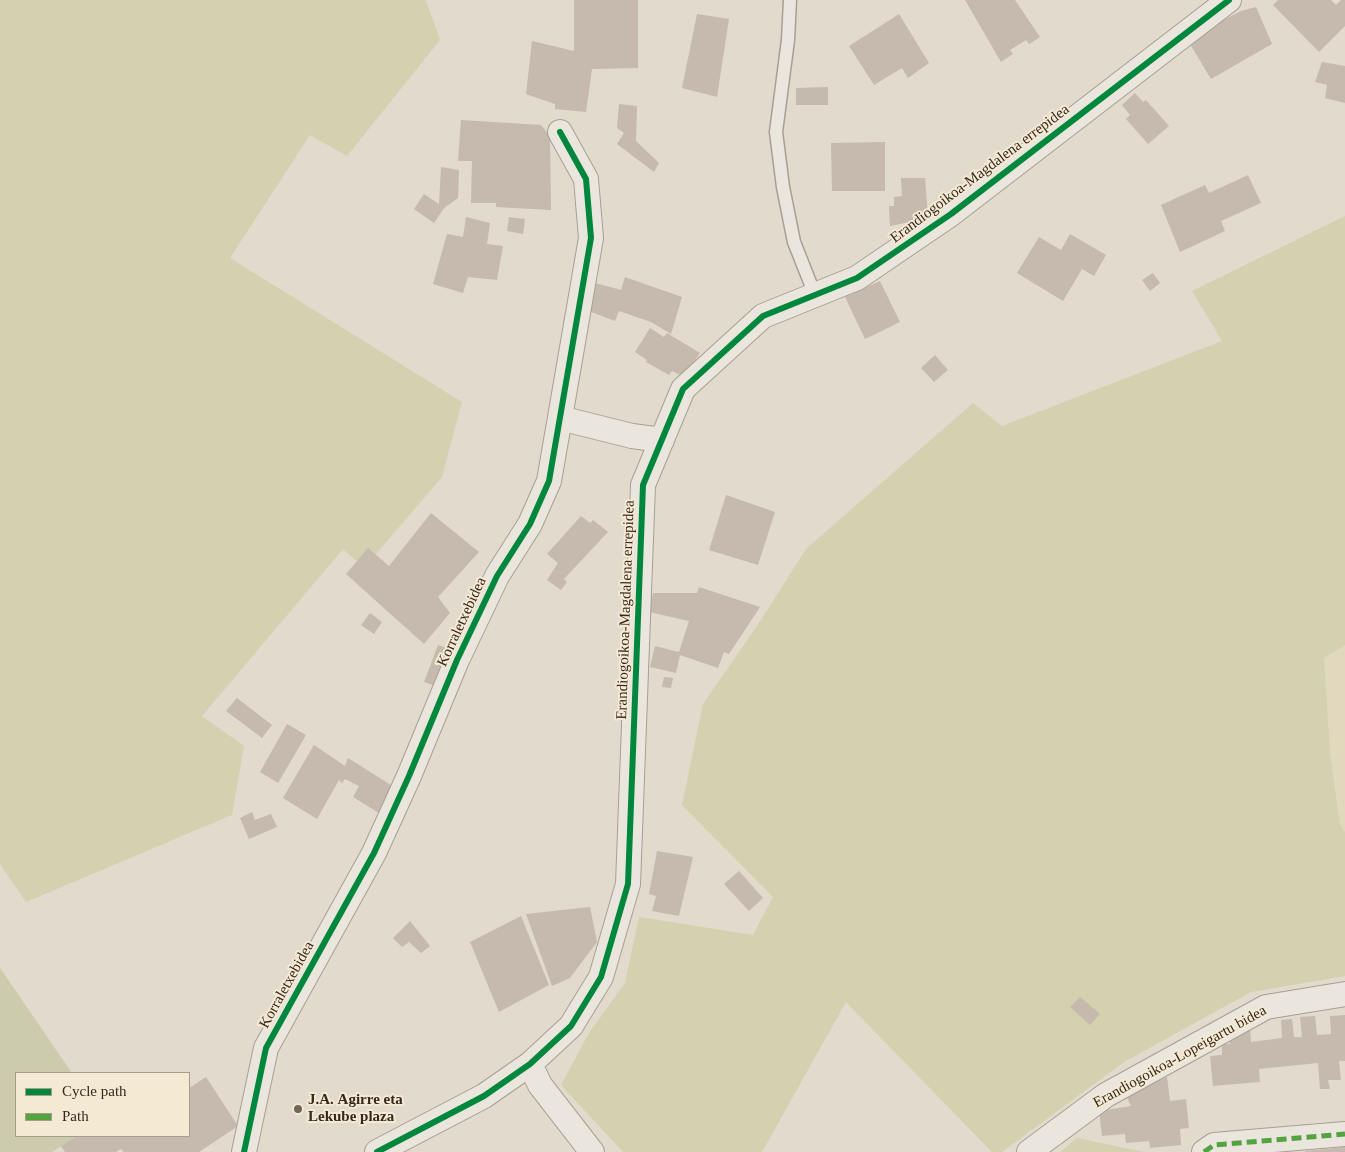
<!DOCTYPE html>
<html>
<head>
<meta charset="utf-8">
<style>
	body { margin:0 }
	#map { position:relative; width:1345px; height:1152px; overflow:hidden; background:#e2dacc; font-family:Georgia,serif }
	canvas { display:block }
	.legend { position:absolute; left:15px; top:1072px; width:175px; height:65px; box-sizing:border-box; background:#f4e9d2; border:1px solid #a89c8a; margin:0; padding:6px 9px; list-style:none; font-size:15px; color:#36281e }
	.legend li { display:flex; align-items:center; gap:10px; height:25px }
	.legend b { width:25px; border:1px solid #a89c8a }
</style>
</head>
<body>
<div id="map">
<canvas width="1345" height="1152"></canvas>
<ul class="legend">
<li><b style="height:6px;background:#00873e"></b>Cycle path</li>
<li><b style="height:6px;background:#53a341"></b>Path</li>
</ul>
</div>
<script>
const ctx = document.querySelector('canvas').getContext('2d');
ctx.lineJoin = 'round';
function paint(path, color) { ctx.fillStyle = color; ctx.fill(path, 'evenodd'); }
const poly = rows => new Path2D(rows.map(r => 'M' + r).join(''));
function strokePath(path, color, width, dash) { ctx.strokeStyle = color; ctx.lineWidth = width; ctx.lineCap = dash ? 'butt' : 'round'; ctx.setLineDash(dash || []); ctx.stroke(path); }
function label(font, color, halo, rows, align = 'center') {
  ctx.font = font + ' Georgia,serif'; ctx.lineWidth = 4; ctx.setLineDash([]); ctx.textBaseline = 'middle'; ctx.strokeStyle = halo; ctx.fillStyle = color; for (const [text, x, y, turn = 0] of rows) {
    ctx.save(); ctx.translate(x, y); ctx.rotate((+turn || 0) * Math.PI / 180); ctx.textAlign = isNaN(turn) ? turn : align; if (halo) ctx.strokeText(text, 0, 0); ctx.fillText(text, 0, 0); ctx.restore();
  }
}
const farmland = poly([
	[1345,645,1345,832,1340,825,1330,753,1324,658]
]);
const green = poly([
	[0,0,426,0,440,40,347,156,310,135,230,258,462,402,442,477,364,568,343,549,202,716,244,746,232,815,26,902,0,864],
	[1345,216,1345,645,1324,658,1330,753,1340,825,1345,832,1345,976,1251,992,1124,1062,1002,1152,992,1152,846,1002,762,1152,623,1152,561,1085,589,1033,625,983,639,917,753,935,773,897,682,805,703,704,759,623,806,549,973,403,1002,426,1222,341,1192,291],
	[1077,1138,1144,1152,1060,1152]
]);
const cemetery = poly([
	[0,968,72,1073,16,1073,16,1136,77,1136,52,1152,0,1152]
]);
const building = poly([
	[574,0,638,0,638,68,592,69,586,112,555,109,555,104,526,94,532,41,574,51],
	[965,0,1015,0,1040,37,1029,44,1026,40,1010,50,1013,54,1001,62],
	[1278,0,1331,0,1336,5,1341,0,1345,0,1345,26,1319,52,1273,5],
	[1256,7,1272,44,1211,79,1187,39,1241,11],
	[697,14,729,19,717,97,682,88],
	[899,14,929,63,908,78,902,68,874,85,849,46],
	[1322,62,1345,66,1345,103,1325,98,1327,85,1315,82],
	[828,87,828,105,796,105,796,88],
	[1135,93,1143,102,1146,100,1169,126,1148,144,1126,119,1130,115,1122,105],
	[619,104,637,106,636,141,659,163,654,172,617,144,624,133,617,128],
	[461,120,541,125,550,136,551,210,496,207,496,203,471,203,472,161,458,161],
	[885,142,885,191,832,191,831,143],
	[441,167,459,170,458,198,444,208,434,223,414,209,424,194,439,204],
	[1248,175,1261,203,1221,221,1225,231,1180,252,1161,205,1205,185,1209,193],
	[901,178,925,178,928,218,890,226,889,206,894,206,894,197,902,196],
	[466,217,490,223,487,244,503,246,497,280,468,277,463,293,433,284,447,234,463,237],
	[509,217,525,219,523,234,507,231],
	[1070,234,1106,255,1094,276,1082,269,1063,301,1017,273,1039,237,1061,250],
	[1153,273,1160,283,1150,291,1142,280],
	[625,277,682,297,671,334,651,322,619,311,615,321,586,310,595,283,621,290],
	[880,281,900,322,865,339,845,297],
	[650,328,664,337,667,333,700,353,684,377,672,371,669,375,646,362,647,360,635,352],
	[935,355,948,370,934,382,921,368],
	[726,495,775,512,758,565,709,550],
	[431,513,479,552,438,597,450,613,424,644,346,574,368,548,389,566],
	[581,516,590,523,593,520,608,532,564,579,567,582,561,590,547,580,558,563,547,554],
	[699,587,760,607,729,654,724,652,718,668,680,655,676,673,650,667,655,646,679,652,689,621,649,612,653,593,697,593],
	[370,613,382,622,374,634,361,625],
	[438,645,452,650,438,687,424,682],
	[664,677,673,678,671,688,662,687],
	[237,698,272,725,262,738,226,711],
	[287,724,306,735,278,783,260,772],
	[314,745,345,766,348,758,394,787,379,813,353,797,359,786,345,779,342,783,339,780,317,819,283,798],
	[252,812,255,820,271,814,277,827,249,839,240,818],
	[657,851,693,857,679,916,652,911,656,896,649,894],
	[739,871,763,898,749,911,724,884],
	[590,907,597,942,570,978,552,986,526,914],
	[521,916,549,985,499,1012,470,942],
	[410,921,430,946,421,953,409,942,402,947,393,938],
	[1080,997,1100,1014,1090,1025,1070,1007],
	[1345,1015,1345,1061,1339,1061,1341,1080,1328,1080,1330,1089,1320,1089,1318,1063,1259,1069,1260,1082,1213,1086,1210,1056,1222,1055,1222,1044,1230,1044,1229,1034,1250,1027,1251,1042,1282,1038,1281,1020,1292,1019,1294,1037,1302,1037,1300,1017,1315,1016,1317,1035,1331,1034,1330,1016],
	[206,1077,238,1126,199,1152,124,1152,121,1149,116,1152,65,1152,61,1146,77,1136,189,1136,189,1088],
	[1167,1077,1170,1101,1186,1099,1189,1128,1180,1129,1181,1145,1150,1148,1149,1141,1126,1143,1125,1134,1102,1136,1099,1111,1131,1106,1126,1095],
	[1345,1147,1345,1152,1305,1152,1305,1151]
]);
const service = poly([
	[790,0,788,40,776,132,783,187,794,242,815,295]
]);
const minor = poly([
	[560,418,632,436,662,440],
	[530,1064,540,1085,592,1152],
	[244,1152,266,1048,374,853,409,776,457,660,497,576,530,524,549,481,591,238,586,179,560,132],
	[377,1152,484,1096,530,1064,571,1026,601,977,628,884,643,485,683,389,763,316,857,278,951,214,1229,0],
	[1029,1152,1106,1095,1266,1007,1345,994],
	[1204,1152,1214,1145,1345,1134]
]);
const quiet = poly([
	[1204,1152,1214,1145,1345,1134]
]);
const cycleway = poly([
	[244,1152,266,1048,374,853,409,776,457,660,497,576,530,524,549,481,591,238,586,179,560,132],
	[377,1152,484,1096,530,1064,571,1026,601,977,628,884,643,485,683,389,763,316,857,278,951,214,1229,0]
]);
const markers = [
	[298,1109,5,"#72665b"]
];
const streetNames = [
	["Erandiogoikoa-Magdalena errepidea",980,174,-37],
	["Erandiogoikoa-Magdalena errepidea",626,610,-88],
	["Korraletxebidea",462,622,-65],
	["Korraletxebidea",287,985,-61],
	["Erandiogoikoa-Lopeigartu bidea",1180,1057,-29]
];
const poiNames = [
	["J.A. Agirre eta",308,1100],
	["Lekube plaza",308,1117]
];
paint(farmland, '#e1d8bd');
paint(green, '#d3d1af');
paint(cemetery, '#cdcbae');
paint(building, '#c6b9ad');
strokePath(service, '#a79f95', 15);
strokePath(minor, '#a79f95', 26);
strokePath(service, '#eae6dd', 12);
strokePath(minor, '#eae6dd', 24);
strokePath(quiet, '#53a341', 5, [10, 5]);
strokePath(cycleway, '#00873e', 6);
for (const [x, y, r, color] of markers) { const dot = new Path2D(); dot.arc(x, y, r, 0, 2 * Math.PI); ctx.fillStyle = color; ctx.fill(dot); strokePath(dot, '#f4e9d2', 2); }
label('15px', '#36281e', '#f4e9d2', streetNames);
label('bold 15px', '#36281e', '#f4e9d2', poiNames, 'left');
</script>
</body>
</html>
